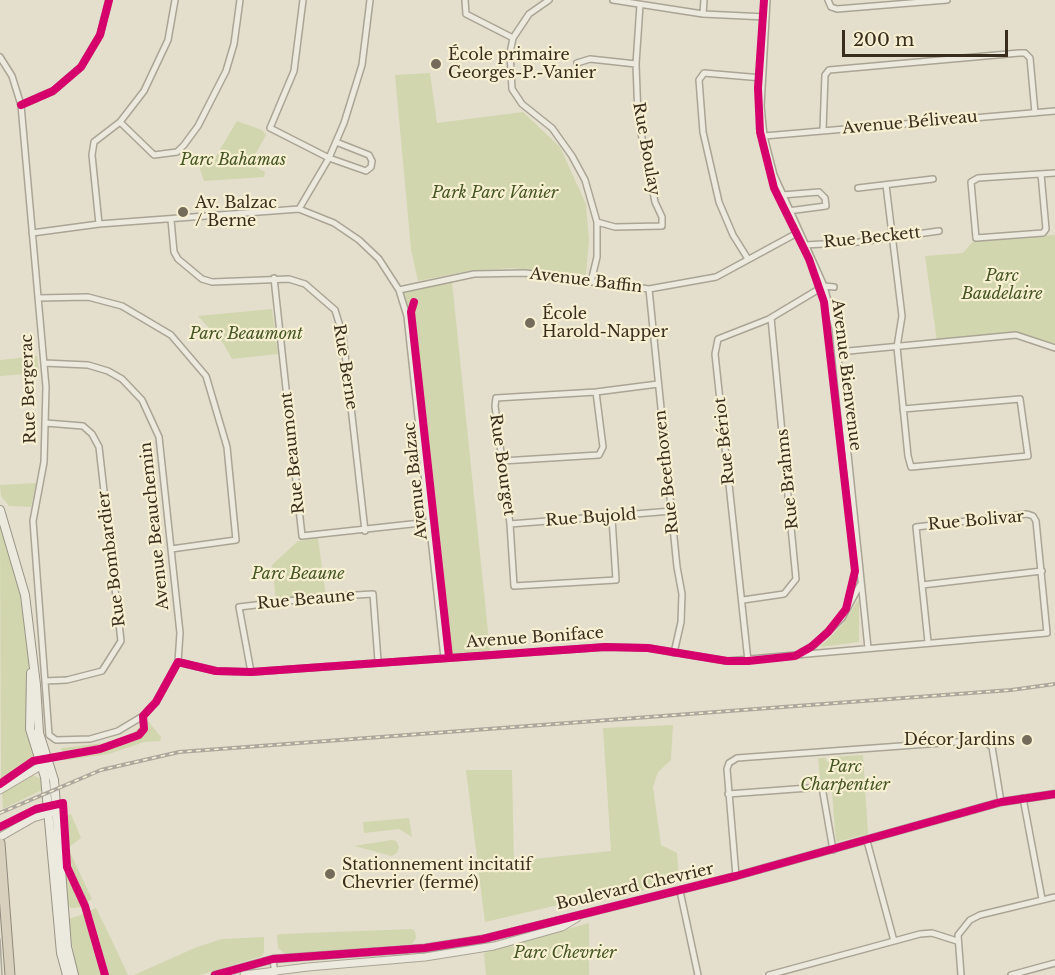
<!DOCTYPE html>
<html>
<head>
<meta charset="utf-8">
<style>
	body { margin:0 }
	#map { position:relative; width:1055px; height:975px; overflow:hidden; background:#e4dfcc; font-family:"Libre Baskerville",serif }
	canvas { display:block }
	.scale { position:absolute; left:842px; top:30px; width:166px; height:27px; box-sizing:border-box; border:3px solid #392d1d; border-top:0; padding-left:8px; font-size:18px; line-height:21px; white-space:nowrap; color:#392d1d; -webkit-text-stroke:4px #f7efd1; paint-order:stroke }
</style>
</head>
<body>
<div id="map">
<canvas width="1055" height="975"></canvas>
<div class="scale">200 m</div>
</div>
<script>
const ctx = document.querySelector('canvas').getContext('2d');
ctx.lineJoin = 'round';
function paint(path, color) { ctx.fillStyle = color; ctx.fill(path, 'evenodd'); }
const poly = rows => new Path2D(rows.map(r => 'M' + r).join(''));
function strokePath(path, color, width, dash) { ctx.strokeStyle = color; ctx.lineWidth = width; ctx.lineCap = dash ? 'butt' : 'round'; ctx.setLineDash(dash || []); ctx.stroke(path); }
function label(font, color, halo, rows, align = 'center') {
  ctx.font = font + ' "Libre Baskerville",serif'; ctx.lineWidth = 4.5; ctx.setLineDash([]); ctx.textBaseline = 'middle'; ctx.strokeStyle = halo; ctx.fillStyle = color; for (const [text, x, y, turn = 0] of rows) {
    ctx.save(); ctx.translate(x, y); ctx.rotate((+turn || 0) * Math.PI / 180); ctx.textAlign = isNaN(turn) ? turn : align; if (halo) ctx.strokeText(text, 0, 0); ctx.fillText(text, 0, 0); ctx.restore();
  }
}
const green = poly([
	[430,73,437,123,523,112,560,147,586,204,589,240,586,275,511,268,468,271,418,281,411,249,395,75],
	[237,121,262,130,266,135,250,164,265,172,264,177,204,181,199,166,184,154,188,150,210,166],
	[1055,235,1055,344,1016,332,937,341,925,256,963,253,974,240],
	[452,282,490,651,447,655,409,313,404,293],
	[272,309,278,354,232,359,223,343,198,316],
	[37,356,39,373,0,376,0,360],
	[36,483,31,507,9,506,1,496,0,485],
	[0,522,22,597,29,661,27,728,34,757,15,774,1,781],
	[318,538,326,597,276,601,272,565,298,541],
	[859,599,859,642,820,647,843,624],
	[148,721,161,737,160,741,144,742,109,754,65,760,61,748,105,743,131,734],
	[673,725,671,760,658,772,653,787,661,845,677,853,679,879,616,899,614,892,485,922,466,770,512,770,514,861,611,851,603,728],
	[863,755,868,834,836,842,832,792,827,791,820,778,818,758,826,758,827,762,830,761,829,757],
	[32,775,40,778,42,790,3,809,2,793],
	[71,814,81,838,68,848,92,899,87,902,69,864,65,816],
	[409,818,412,837,399,829,364,833,363,822],
	[392,840,396,841,399,847,397,853,392,856,354,846],
	[64,867,76,887,83,907,71,908,67,904],
	[96,908,114,945,128,975,107,975,89,911],
	[86,913,100,958,103,975,78,975,75,968,69,919],
	[589,923,589,975,486,975,484,953],
	[412,929,415,931,416,938,412,944,285,954,278,948,277,935,281,934],
	[264,937,264,952,262,956,200,975,134,975,197,947,222,939]
]);
const minor = poly([
	[303,0,294,71,270,128,329,158,366,171,371,167,372,161,369,155,336,142],
	[465,0,466,14,513,38],
	[549,0,529,14,513,38,510,53,512,89,522,104,552,128,572,156,585,180,597,222,597,257,591,282],
	[613,0,703,14,766,17],
	[767,0,761,106,764,136,774,175,824,286,835,328,868,648],
	[828,0,831,7,837,9,947,0],
	[703,14,704,0],
	[0,57,12,76,21,105,46,387,44,462,33,521,49,735,56,740,90,739,118,731,143,716,156,702,178,662,180,633,159,437,142,400,122,379,108,371,88,365,44,363],
	[577,63,590,59,636,64],
	[21,105,53,91,81,67,100,35,109,0],
	[120,122,154,155,177,152,184,145,198,126,226,71,234,44,240,0],
	[823,130,825,75,829,70,1019,53,1025,53,1030,58,1035,113],
	[764,136,1055,111],
	[1041,174,1046,229,1043,233,976,238,971,182,978,178,1055,173],
	[886,185,902,316,897,347,908,456,911,467,1028,456,1020,399,903,409],
	[858,188,933,179],
	[782,195,819,192,825,198,826,206,788,211],
	[299,209,329,158,344,123,362,65,370,0],
	[171,220,174,252,178,259,202,279,212,282,289,279,305,284,335,310,343,336,365,531],
	[597,222,615,227,662,226,662,217,655,202,638,118,636,64,640,5],
	[99,224,92,155,94,142,120,122,144,91,168,40,175,0],
	[32,233,99,224,299,209,334,223,359,240,379,259,399,290,407,316,444,658],
	[805,245,859,242,939,231],
	[748,259,733,235,719,202,703,132,699,80,704,73,762,78],
	[274,278,302,536,430,522],
	[649,289,677,567,682,594,681,622,674,653],
	[399,290,474,274,525,273,649,289,716,277,799,232],
	[38,298,88,297,122,306,171,335,206,376,227,447,236,540,171,549],
	[838,352,1016,335,1055,348],
	[502,461,599,455,603,447,596,392],
	[612,518,616,580,514,586,510,524,495,406,496,398,596,392,658,384],
	[510,524,672,511],
	[922,585,1042,571],
	[743,600,784,594,796,579,771,318],
	[800,653,814,645,842,618,860,585],
	[748,661,715,354,718,339,769,319,824,286,834,287],
	[178,662,216,671,251,672,605,647,648,648,727,661,1047,633,1036,521,1033,516,1027,514,916,527,928,642],
	[251,672,239,607,322,597,373,594,378,661],
	[45,681,67,680,102,671,121,641,99,447,92,434,83,426,46,423],
	[728,794,822,787,833,850],
	[1023,798,1042,899],
	[867,841,894,941],
	[736,876,727,769,729,763,737,758,983,740,992,747,1001,802],
	[680,891,698,975],
	[273,959,275,975],
	[769,975,920,934,932,933,957,941],
	[961,975,958,935,970,920,980,915,1055,897],
	[1011,975,1055,963]
]);
const tertiary = poly([
	[0,790,44,764],
	[0,837,33,818,54,812],
	[215,975,273,959,425,948,483,939,736,876,1001,802,1055,794],
	[244,975,308,967,425,957,494,946,562,927,577,918]
]);
const secondary = poly([
	[0,510,25,595,36,685,39,733,54,780,67,947,74,975],
	[31,673,30,729,45,777,61,953,67,975]
]);
const motorway = poly([
	[0,843,10,975]
]);
const tram = poly([
	[0,939,2,975]
]);
const rail = poly([
	[0,813,101,770,179,752,1011,690,1055,684]
]);
const cycleway = poly([
	[21,105,53,91,81,67,100,35,109,0],
	[414,302,411,312,449,657],
	[0,784,33,761,100,749,139,735,144,729,143,716,156,702,178,662,216,671,251,672,605,647,648,648,727,661,748,661,795,656,811,647,828,632,846,609,855,571,824,302,809,259,774,188,760,132,758,88,764,0],
	[0,827,36,809,63,803,67,867,85,906,105,975],
	[215,975,273,959,425,948,483,939,736,876,1001,802,1055,794]
]);
const markers = [
	[436,64,6,"#756b5a"],
	[183,212,6,"#756b5a"],
	[530,323,6,"#756b5a"],
	[1027,740,6,"#756b5a"],
	[330,874,6,"#756b5a"]
];
const poiNames = [
	["École primaire",448,55],
	["Georges-P.-Vanier",448,73],
	["Av. Balzac",195,203],
	["/ Berne",195,221],
	["École",542,314],
	["Harold-Napper",542,332],
	["Décor Jardins",1015,740,"right"],
	["Stationnement incitatif",342,865],
	["Chevrier (fermé)",342,883]
];
const streetNames = [
	["Avenue Béliveau",910,123,-5],
	["Rue Boulay",646,149,80],
	["Rue Beckett",872,238,-6],
	["Avenue Baffin",586,281,7],
	["Rue Berne",345,367,81],
	["Avenue Bienvenue",846,375,83],
	["Rue Bergerac",29,389,-92],
	["Rue Bériot",725,441,-96],
	["Rue Beaumont",293,453,-96],
	["Rue Bourget",502,465,82],
	["Rue Beethoven",667,472,-96],
	["Rue Brahms",788,479,-96],
	["Avenue Balzac",416,481,-96],
	["Rue Bujold",591,518,-4],
	["Rue Bolivar",976,521,-5],
	["Avenue Beauchemin",155,526,-96],
	["Rue Bombardier",112,559,-97],
	["Rue Beaune",306,600,-5],
	["Avenue Boniface",535,638,-4],
	["Boulevard Chevrier",635,887,-13]
];
const parkNames = [
	["Parc Bahamas",233,160],
	["Park Parc Vanier",495,193],
	["Parc",1002,276],
	["Baudelaire",1002,294],
	["Parc Beaumont",246,334],
	["Parc Beaune",298,574],
	["Parc",845,767],
	["Charpentier",845,785],
	["Parc Chevrier",565,953]
];
paint(green, '#d1d6ae');
strokePath(minor, '#aaa495', 8);
strokePath(tertiary, '#aaa495', 9);
strokePath(secondary, '#999385', 10);
strokePath(motorway, '#8f897c', 11);
strokePath(minor, '#ece9de', 5);
strokePath(tertiary, '#ece9de', 7);
strokePath(secondary, '#ece9de', 8);
strokePath(motorway, '#d8d0bc', 9);
strokePath(tram, '#aca89e', 1.5);
strokePath(rail, '#aca89e', 4);
strokePath(rail, '#f7efd1', 1.5, [4.5]);
strokePath(cycleway, '#d6006c', 8);
for (const [x, y, r, color] of markers) { const dot = new Path2D(); dot.arc(x, y, r, 0, 2 * Math.PI); ctx.fillStyle = color; ctx.fill(dot); strokePath(dot, '#f7efd1', 2); }
label('16px', '#392d1d', '#f7efd1', poiNames, 'left');
label('16px', '#392d1d', '#f7efd1', streetNames);
label('italic 16px', '#455623', '#f7efd1', parkNames);
</script>
</body>
</html>
